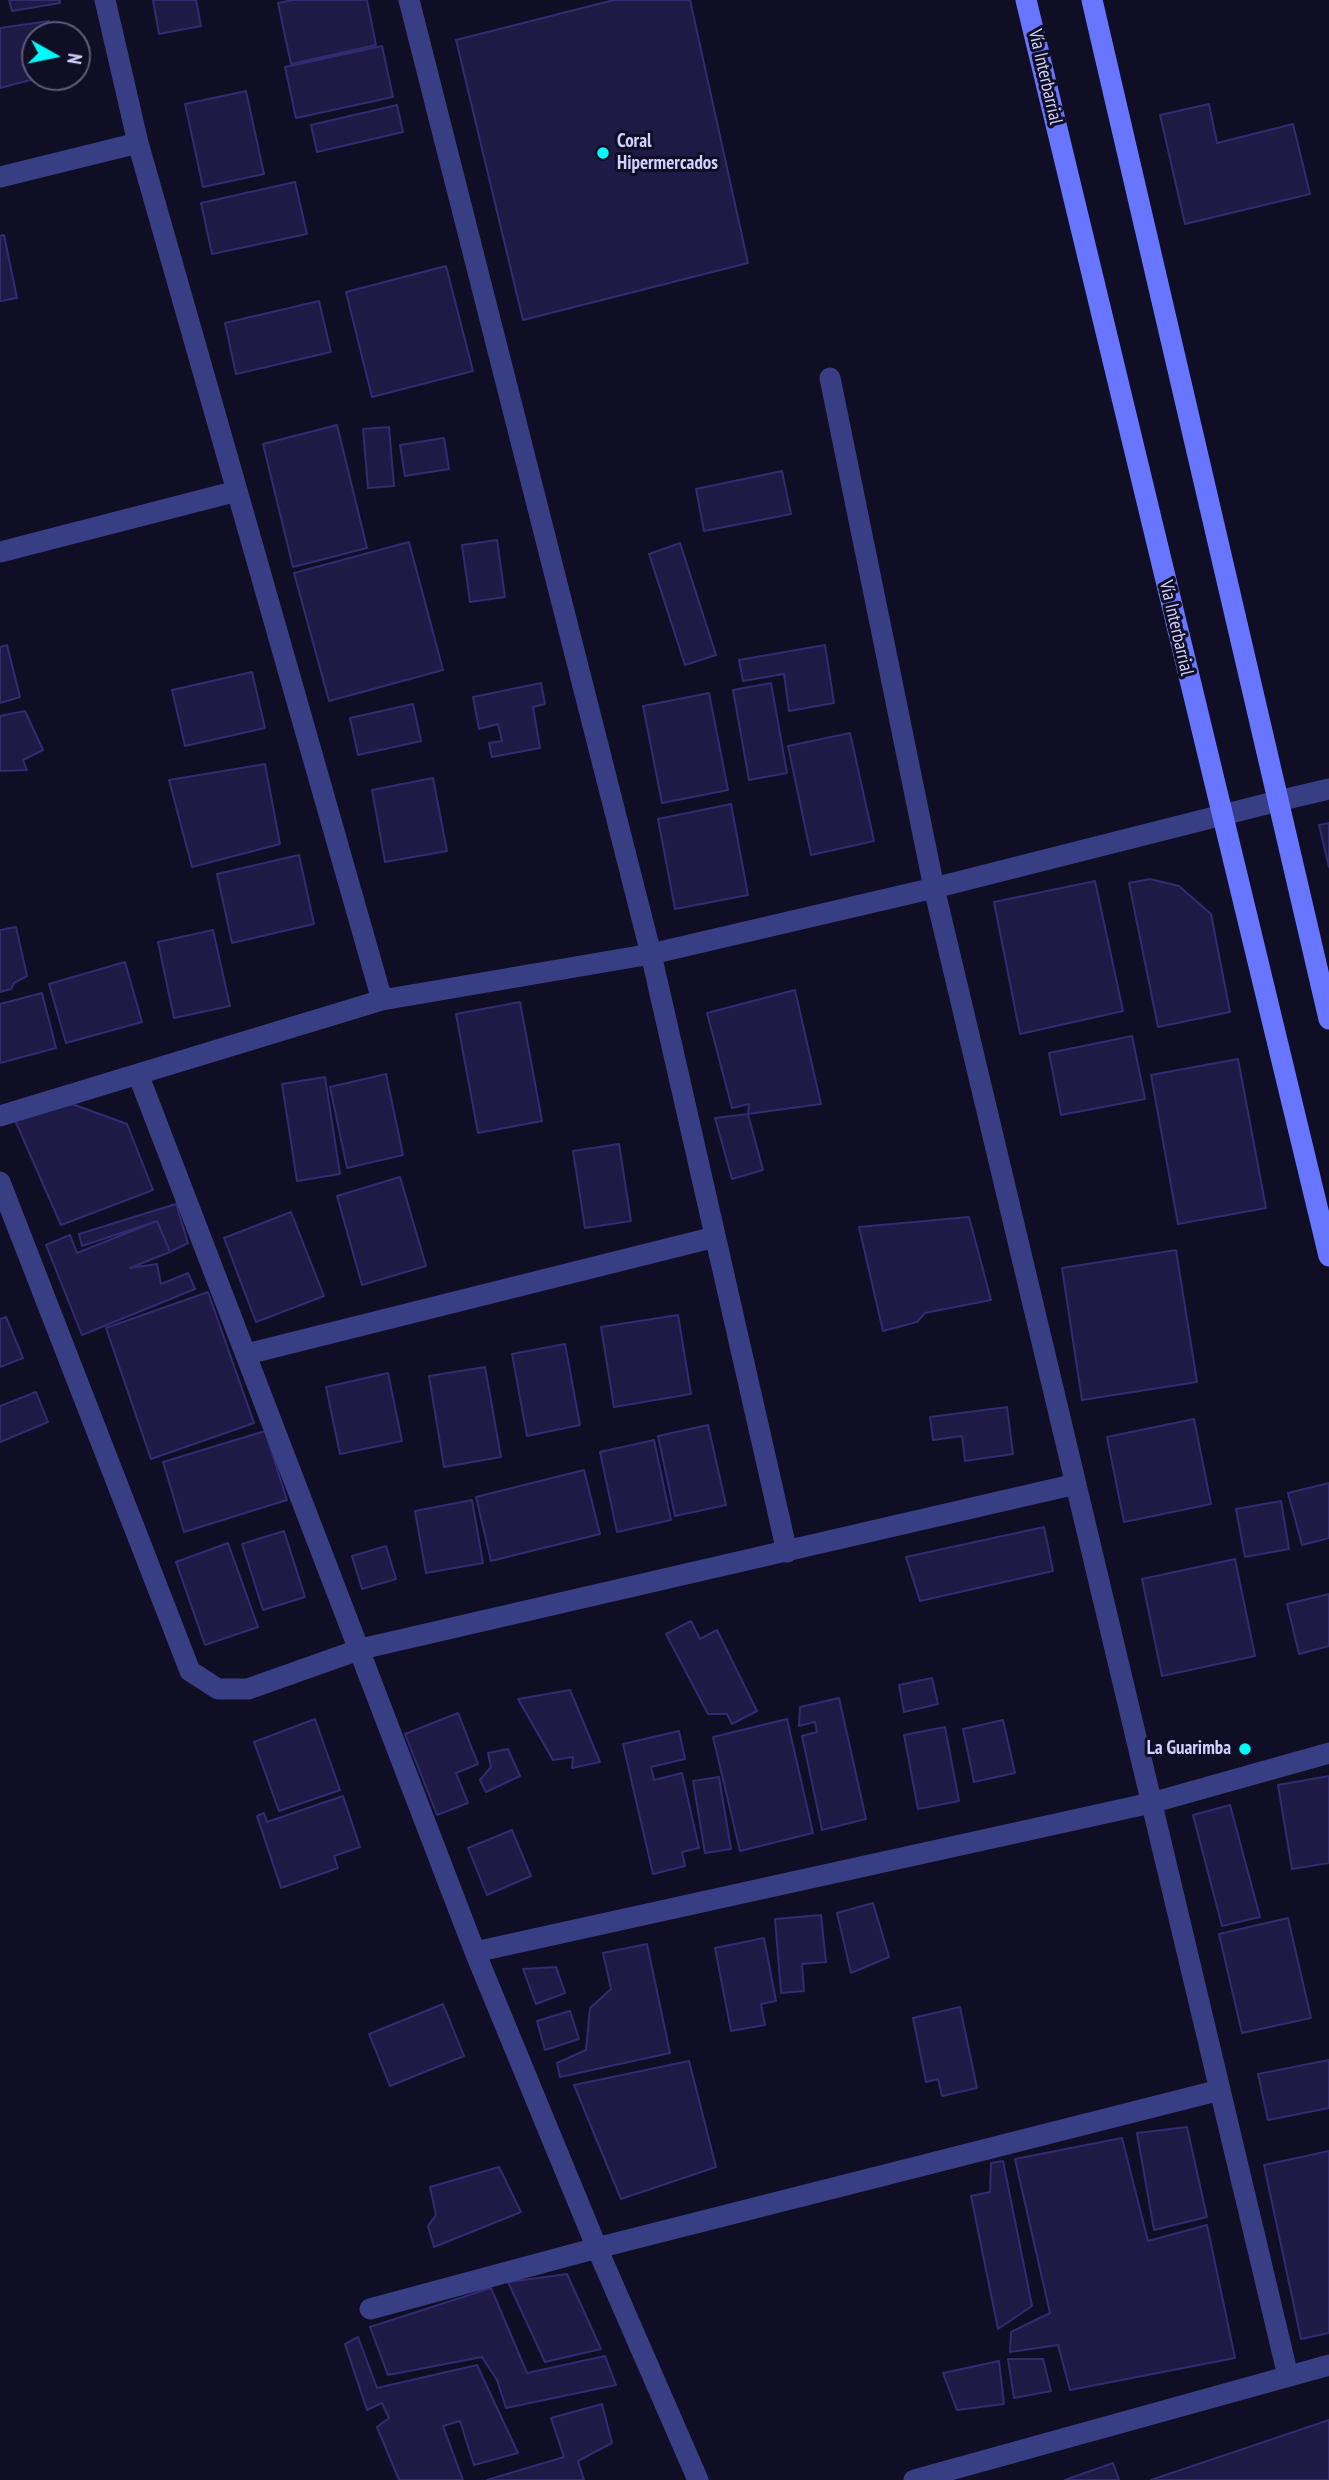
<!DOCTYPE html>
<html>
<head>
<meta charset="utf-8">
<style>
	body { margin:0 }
	#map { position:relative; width:1329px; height:2480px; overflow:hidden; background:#0f0e24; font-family:"PT Sans Narrow",sans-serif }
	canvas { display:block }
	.north { position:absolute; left:21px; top:21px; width:70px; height:70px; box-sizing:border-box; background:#0f0e24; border:2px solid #5d5c7c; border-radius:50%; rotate:99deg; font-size:19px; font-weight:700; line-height:28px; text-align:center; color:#d1d1ff }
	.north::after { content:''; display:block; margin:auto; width:24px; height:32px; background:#00fcf9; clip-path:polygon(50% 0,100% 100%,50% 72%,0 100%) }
</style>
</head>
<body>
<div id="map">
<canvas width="1329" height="2480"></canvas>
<div class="north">N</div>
</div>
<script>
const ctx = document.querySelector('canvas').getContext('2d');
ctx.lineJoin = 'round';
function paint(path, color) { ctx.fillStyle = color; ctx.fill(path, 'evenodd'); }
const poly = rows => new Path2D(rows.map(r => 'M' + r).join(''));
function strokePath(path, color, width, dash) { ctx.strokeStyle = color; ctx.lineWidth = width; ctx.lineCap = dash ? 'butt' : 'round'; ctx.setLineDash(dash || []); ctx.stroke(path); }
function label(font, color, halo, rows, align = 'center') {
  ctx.font = font + ' "PT Sans Narrow",sans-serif'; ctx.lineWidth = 6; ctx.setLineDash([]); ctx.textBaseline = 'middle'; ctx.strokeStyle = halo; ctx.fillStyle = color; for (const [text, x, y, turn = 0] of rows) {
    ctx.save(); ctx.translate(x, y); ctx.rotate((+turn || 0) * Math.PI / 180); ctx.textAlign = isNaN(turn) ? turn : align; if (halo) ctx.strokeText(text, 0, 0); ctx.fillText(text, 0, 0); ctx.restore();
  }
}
const building = poly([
	[9,0,60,0,60,3,12,11,9,0],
	[153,0,196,0,201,26,159,34,153,0],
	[293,0,367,0,376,45,291,64,278,3,293,0],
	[614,0,690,0,748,263,523,320,456,40,614,0],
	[49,21,52,35,35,35,35,77,42,77,0,88,0,28,49,21],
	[382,46,393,97,296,118,285,67,382,46],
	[246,91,264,174,203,187,185,104,246,91],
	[1209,104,1217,143,1293,124,1310,194,1185,224,1160,115,1209,104],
	[397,105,403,132,317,152,311,125,397,105],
	[295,182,307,234,212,254,201,203,295,182],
	[4,235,17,298,0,301,0,236,4,235],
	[446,266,473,371,372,397,346,292,446,266],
	[319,301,331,352,236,374,225,323,319,301],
	[337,425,367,548,293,567,263,444,337,425],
	[389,427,394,486,368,488,363,429,389,427],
	[444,438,449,469,405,476,400,445,444,438],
	[782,471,791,514,704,531,696,489,782,471],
	[497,540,505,597,470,602,462,545,497,540],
	[409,542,443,670,329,701,294,573,409,542],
	[680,543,716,655,685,665,649,554,680,543],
	[7,645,20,697,0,703,0,647,7,645],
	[825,645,834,703,789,711,784,674,743,681,739,660,825,645],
	[252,672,265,728,185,746,172,690,252,672],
	[541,683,545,704,533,707,540,748,492,757,489,743,502,741,498,724,479,729,473,697,541,683],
	[771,683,787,773,749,780,733,690,771,683],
	[709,693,728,790,662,803,643,706,709,693],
	[413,704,421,741,358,755,350,718,413,704],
	[25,711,43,750,23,760,27,770,0,771,0,716,25,711],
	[850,733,874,841,811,855,788,746,850,733],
	[265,764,280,844,192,867,169,780,265,764],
	[433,778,447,851,385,862,372,790,433,778],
	[731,804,748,895,675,909,658,819,731,804],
	[1329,823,1329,867,1319,825,1329,823],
	[299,855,314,924,232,943,217,874,299,855],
	[1150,879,1179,886,1211,914,1230,1012,1158,1027,1129,883,1150,879],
	[1095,881,1123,1011,1020,1034,994,902,1095,881],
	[16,927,27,976,14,983,11,989,0,992,0,930,16,927],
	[213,930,230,1006,174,1018,158,942,213,930],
	[125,962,142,1022,66,1043,49,984,125,962],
	[795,990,821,1104,748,1114,749,1104,732,1108,707,1013,795,990],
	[42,993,56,1048,0,1063,0,1004,42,993],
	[520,1002,542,1121,478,1133,456,1014,520,1002],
	[1132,1036,1145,1099,1061,1115,1049,1053,1132,1036],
	[1238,1059,1266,1208,1178,1224,1151,1075,1238,1059],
	[386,1074,403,1155,347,1168,330,1087,386,1074],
	[325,1077,340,1174,297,1181,282,1084,325,1077],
	[72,1104,127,1124,153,1190,61,1225,14,1118,72,1104],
	[748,1114,763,1170,732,1179,715,1118,748,1114],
	[619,1144,631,1221,585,1228,573,1151,619,1144],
	[400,1177,426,1266,362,1285,337,1196,400,1177],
	[176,1204,188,1243,170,1252,157,1221,82,1246,79,1234,176,1204],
	[291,1212,324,1296,256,1322,224,1238,291,1212],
	[969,1217,991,1300,925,1313,917,1322,883,1331,859,1227,969,1217],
	[157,1221,170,1252,130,1268,157,1264,161,1284,188,1273,195,1289,82,1335,46,1245,70,1235,77,1253,157,1221],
	[1176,1250,1197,1382,1082,1400,1062,1268,1176,1250],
	[208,1292,254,1423,151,1459,106,1328,208,1292],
	[678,1315,691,1394,614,1407,601,1327,678,1315],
	[6,1317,23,1358,0,1367,0,1319,6,1317],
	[565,1344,580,1425,527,1436,512,1354,565,1344],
	[485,1367,501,1457,444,1467,429,1376,485,1367],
	[388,1373,402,1441,340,1454,326,1387,388,1373],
	[36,1392,48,1422,0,1442,0,1406,36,1392],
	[1007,1407,1013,1454,965,1461,962,1436,933,1440,930,1417,1007,1407],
	[1194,1419,1211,1504,1124,1522,1107,1437,1194,1419],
	[708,1425,726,1505,675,1516,658,1436,708,1425],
	[265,1431,287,1500,184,1532,163,1462,265,1431],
	[654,1440,671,1520,617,1532,600,1452,654,1440],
	[584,1470,600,1534,491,1561,476,1497,584,1470],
	[1329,1483,1329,1538,1302,1545,1288,1493,1329,1483],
	[472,1500,483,1563,426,1573,415,1511,472,1500],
	[1281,1501,1289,1549,1245,1557,1236,1509,1281,1501],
	[1044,1527,1053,1571,920,1601,906,1557,1044,1527],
	[284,1531,305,1597,263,1610,242,1544,284,1531],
	[228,1543,258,1627,205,1645,176,1562,228,1543],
	[386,1546,396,1579,362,1589,352,1556,386,1546],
	[1235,1559,1255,1656,1162,1676,1142,1579,1235,1559],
	[1329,1594,1329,1646,1299,1654,1287,1604,1329,1594],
	[691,1621,700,1639,717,1630,757,1711,732,1724,727,1714,708,1714,666,1634,691,1621],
	[932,1678,938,1704,904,1712,899,1685,932,1678],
	[570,1690,600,1762,572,1768,573,1757,553,1760,518,1699,570,1690],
	[839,1698,866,1819,822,1830,802,1736,817,1732,815,1722,799,1726,800,1707,839,1698],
	[458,1713,478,1764,456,1773,468,1803,437,1815,405,1734,458,1713],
	[315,1719,340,1790,279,1811,254,1742,315,1719],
	[787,1719,813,1833,740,1851,713,1737,787,1719],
	[1003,1720,1015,1773,974,1782,963,1729,1003,1720],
	[945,1727,959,1801,918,1809,904,1735,945,1727],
	[679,1731,685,1759,651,1767,654,1780,682,1773,699,1848,682,1852,685,1866,653,1874,623,1744,679,1731],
	[508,1749,520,1776,486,1792,480,1780,491,1767,488,1753,508,1749],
	[1329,1776,1329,1863,1292,1869,1278,1785,1329,1776],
	[719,1777,731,1849,705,1853,693,1781,719,1777],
	[343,1796,360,1847,334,1856,338,1868,281,1888,257,1816,264,1813,267,1822,343,1796],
	[1230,1805,1260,1917,1222,1926,1193,1815,1230,1805],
	[512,1830,531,1876,487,1895,468,1848,512,1830],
	[873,1903,889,1957,851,1973,837,1913,873,1903],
	[821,1915,826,1962,802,1964,804,1991,781,1993,775,1919,821,1915],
	[1288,1918,1311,2018,1242,2033,1219,1934,1288,1918],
	[764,1938,776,2001,761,2004,765,2025,731,2031,715,1948,764,1938],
	[647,1944,670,2053,560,2077,557,2063,586,2050,590,2008,611,1989,603,1953,647,1944],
	[556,1967,565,1993,536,2004,523,1969,556,1967],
	[443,2004,464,2056,390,2086,369,2034,443,2004],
	[960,2007,977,2088,942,2096,938,2079,926,2082,913,2018,960,2007],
	[570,2011,579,2039,545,2050,537,2021,570,2011],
	[1329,2060,1329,2108,1268,2120,1258,2074,1329,2060],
	[689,2061,716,2167,621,2199,574,2085,689,2061],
	[1187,2127,1207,2217,1154,2230,1137,2133,1187,2127],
	[1122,2138,1148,2241,1207,2225,1235,2358,1070,2390,1058,2345,1010,2352,1011,2332,1050,2313,1015,2159,1122,2138],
	[1329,2151,1329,2333,1301,2339,1264,2165,1329,2151],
	[1003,2161,1032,2306,998,2329,971,2196,990,2192,991,2163,1003,2161],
	[499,2167,521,2212,434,2247,428,2226,436,2215,430,2187,499,2167],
	[567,2274,601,2349,545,2362,508,2282,567,2274],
	[491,2288,527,2373,605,2356,616,2385,506,2408,497,2380,482,2357,388,2375,370,2327,491,2288],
	[358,2337,377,2388,477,2365,518,2453,474,2465,460,2421,443,2426,463,2480,399,2480,377,2427,389,2418,382,2403,367,2410,345,2344,358,2337],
	[1008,2359,1043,2359,1051,2391,1014,2398,1008,2359],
	[999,2361,1004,2404,957,2410,943,2373,999,2361],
	[602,2404,612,2443,578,2461,584,2480,487,2480,564,2457,551,2418,602,2404],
	[1329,2420,1329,2480,1151,2480,1329,2420],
	[1113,2463,1119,2480,1065,2480,1113,2463]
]);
const lane = poly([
	[1278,801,1329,789]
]);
const street = poly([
	[105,0,138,143,382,1000,651,954,934,888,1278,801],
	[409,0,651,954,787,1552],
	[0,177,138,143],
	[830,378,934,888,1288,2376],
	[0,552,237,491],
	[138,1074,475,1952,597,2248,698,2480],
	[0,1116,382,1000],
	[0,1182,190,1671,218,1689,248,1689,361,1649,1076,1484],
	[247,1354,715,1237],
	[475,1952,1151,1803,1329,1753],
	[370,2309,597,2248,1220,2090],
	[914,2480,1329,2365]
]);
const secondary = poly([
	[1026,0,1329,1256],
	[1092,0,1329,1019]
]);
const markers = [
	[603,153,7,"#00fcf9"],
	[1245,1749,7,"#00fcf9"]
];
const streetNames = [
	["Vía Interbarrial",1045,77,77],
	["Vía Interbarrial",1176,628,77]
];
const poiNames = [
	["Coral",617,142],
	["Hipermercados",617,164],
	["La Guarimba",1231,1749,"right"]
];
paint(building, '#1e1a45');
strokePath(building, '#312b72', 2);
strokePath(lane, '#383e84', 21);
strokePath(street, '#383e84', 21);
strokePath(secondary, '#6875ff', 21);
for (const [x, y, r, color] of markers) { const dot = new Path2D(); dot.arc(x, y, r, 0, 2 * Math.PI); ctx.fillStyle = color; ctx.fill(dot); strokePath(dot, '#0f0e24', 2.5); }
label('19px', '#d1d1ff', '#0f0e24', streetNames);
label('bold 19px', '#d1d1ff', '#0f0e24', poiNames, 'left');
</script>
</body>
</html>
